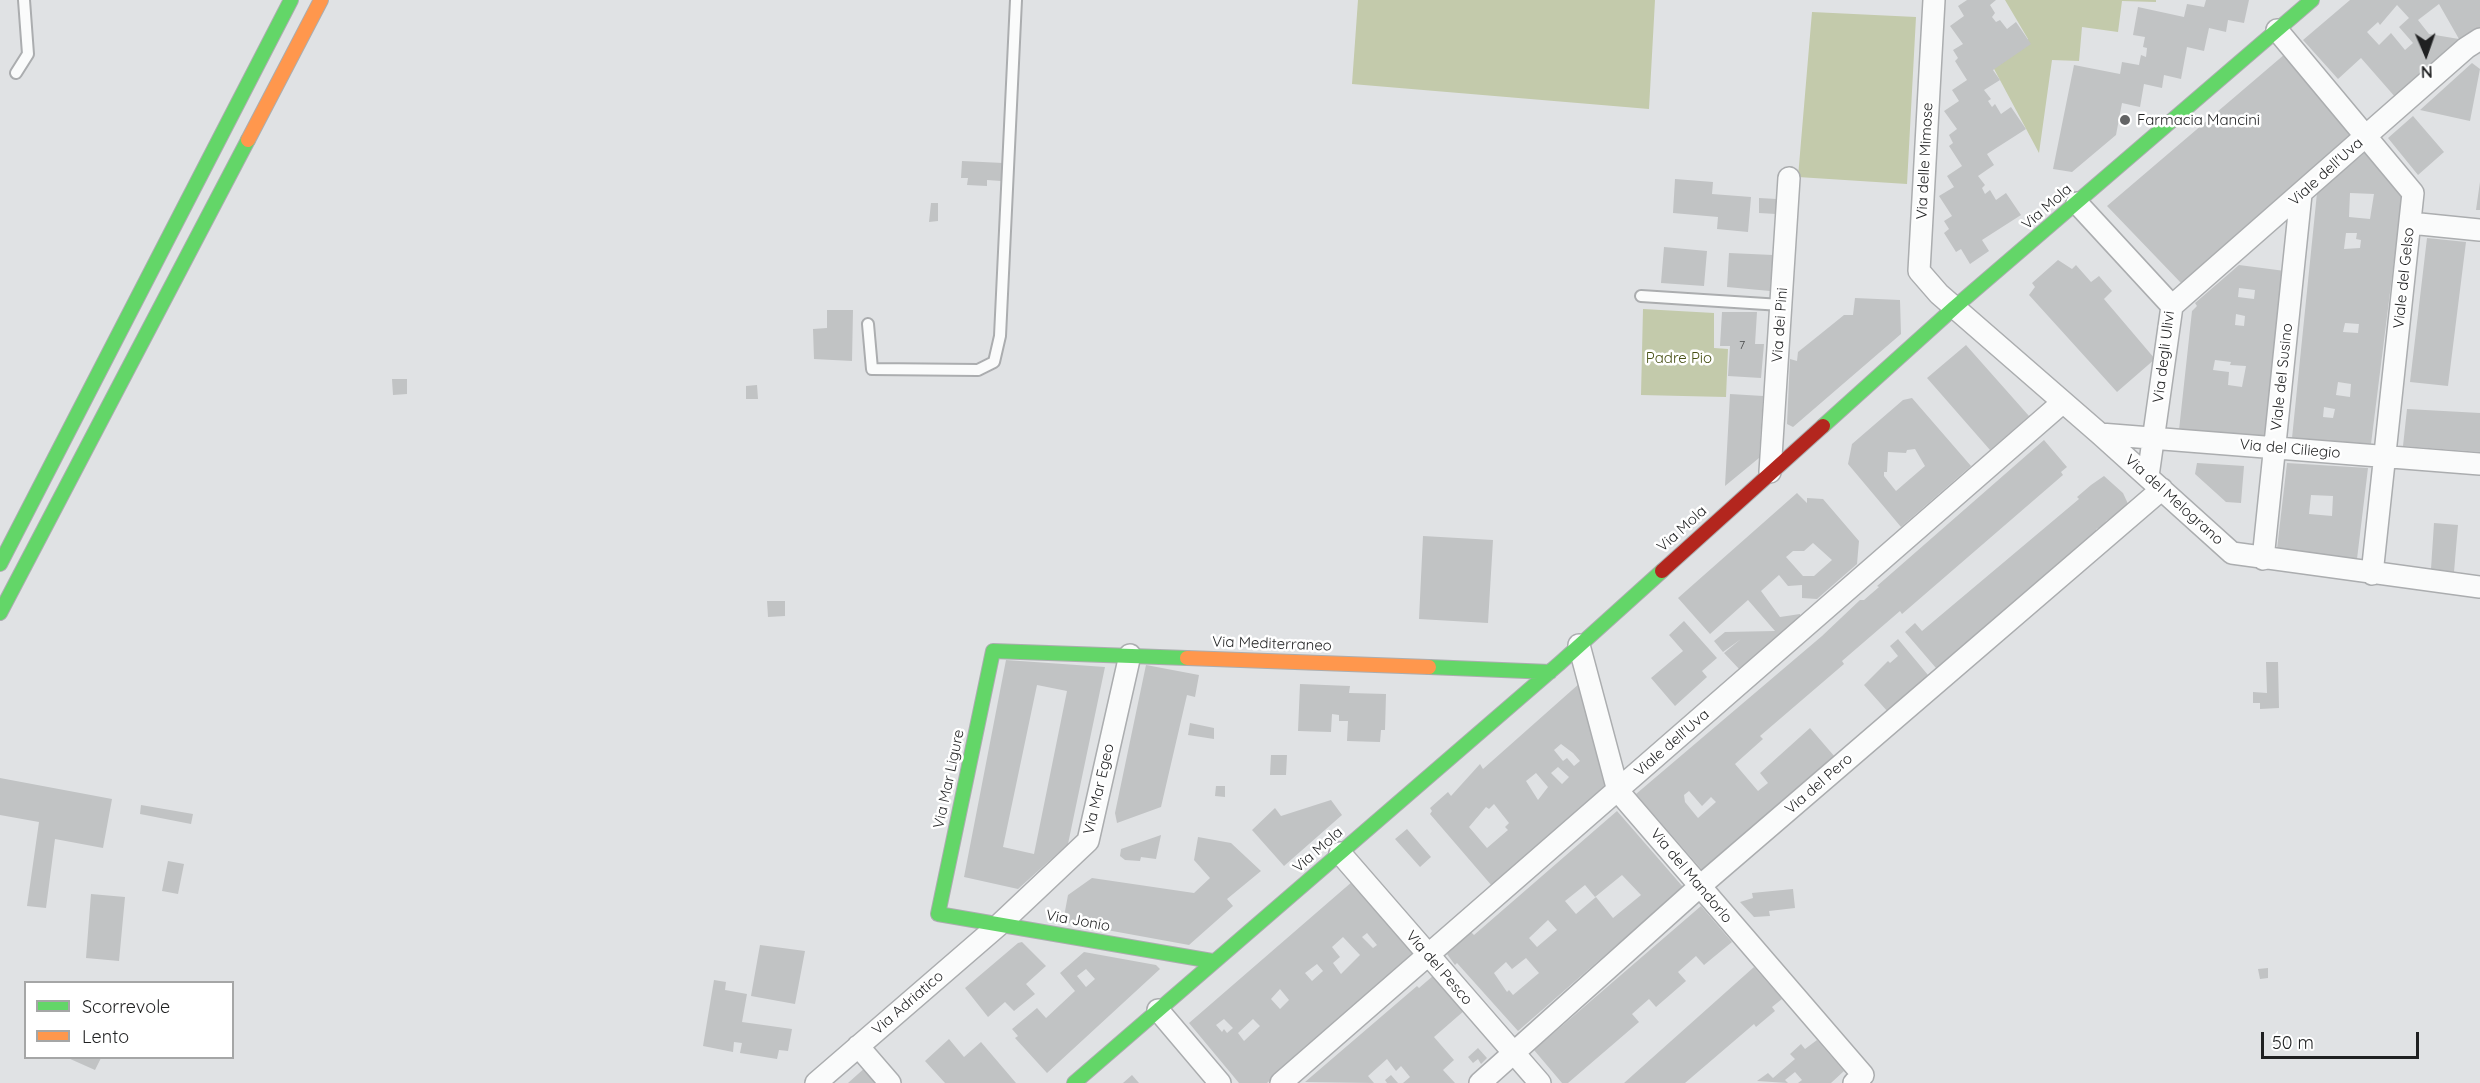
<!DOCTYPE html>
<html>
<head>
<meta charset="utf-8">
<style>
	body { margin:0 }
	#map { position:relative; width:2480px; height:1083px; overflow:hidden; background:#e0e2e4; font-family:Quicksand,sans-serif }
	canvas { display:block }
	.legend { position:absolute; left:24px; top:981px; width:210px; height:78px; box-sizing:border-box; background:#fff; border:2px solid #a5a6a6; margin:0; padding:8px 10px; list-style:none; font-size:18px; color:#1f2021 }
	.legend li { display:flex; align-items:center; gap:12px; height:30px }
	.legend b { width:30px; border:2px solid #a5a6a6 }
	.north { position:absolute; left:2396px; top:24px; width:60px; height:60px; -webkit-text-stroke:4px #fff; paint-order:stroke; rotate:178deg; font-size:16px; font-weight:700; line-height:24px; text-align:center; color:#1f2021 }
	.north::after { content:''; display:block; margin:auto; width:21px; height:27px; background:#1f2021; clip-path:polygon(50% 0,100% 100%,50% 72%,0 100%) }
	.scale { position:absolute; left:2261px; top:1032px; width:158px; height:27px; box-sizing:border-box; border:3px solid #1f2021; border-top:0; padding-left:8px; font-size:18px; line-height:21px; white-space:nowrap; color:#1f2021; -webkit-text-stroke:4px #fff; paint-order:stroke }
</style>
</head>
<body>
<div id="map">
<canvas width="2480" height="1083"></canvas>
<ul class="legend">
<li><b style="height:8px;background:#63d668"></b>Scorrevole</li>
<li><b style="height:8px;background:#ff974d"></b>Lento</li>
</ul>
<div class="north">N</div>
<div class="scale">50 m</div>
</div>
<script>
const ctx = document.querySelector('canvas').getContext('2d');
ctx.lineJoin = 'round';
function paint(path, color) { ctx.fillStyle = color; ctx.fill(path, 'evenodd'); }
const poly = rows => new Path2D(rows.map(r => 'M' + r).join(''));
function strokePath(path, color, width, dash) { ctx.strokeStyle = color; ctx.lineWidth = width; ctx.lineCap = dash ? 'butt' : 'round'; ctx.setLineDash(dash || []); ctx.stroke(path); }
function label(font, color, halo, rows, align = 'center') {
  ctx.font = font + ' Quicksand,sans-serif'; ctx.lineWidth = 5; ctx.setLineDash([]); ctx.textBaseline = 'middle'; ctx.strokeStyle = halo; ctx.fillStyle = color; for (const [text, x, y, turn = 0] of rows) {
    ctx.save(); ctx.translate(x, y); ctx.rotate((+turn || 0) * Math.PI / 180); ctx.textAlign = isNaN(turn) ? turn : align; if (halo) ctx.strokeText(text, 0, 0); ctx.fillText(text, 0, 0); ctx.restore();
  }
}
const green = poly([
	[1358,0,1655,0,1649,109,1352,84],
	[2005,0,2156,0,2156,2,2122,1,2118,32,2082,27,2079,61,2052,60,2039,153,1993,67,2028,39],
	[1812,12,1916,17,1907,184,1798,177],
	[1643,309,1714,313,1714,348,1728,349,1726,397,1641,395]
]);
const building = poly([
	[1967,0,1996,0,1990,5,1995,13,1992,17,1996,22,2000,20,2007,29,2016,22,2031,44,1993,70,2000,80,1984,90,1991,99,1988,101,1992,107,1995,104,2001,114,2011,107,2026,129,1987,154,1994,165,1978,176,1985,185,1982,188,1985,194,1990,190,1996,200,2006,193,2021,215,1982,240,1989,251,1970,264,1961,249,1956,252,1944,233,1949,229,1944,221,1952,216,1939,196,1954,187,1947,176,1962,166,1949,146,1953,143,1949,135,1957,129,1944,111,1959,101,1952,90,1967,80,1955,61,1958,58,1953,50,1963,44,1950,26,1964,16,1958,6],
	[2206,0,2249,0,2244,23,2228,20,2226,32,2209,28,2204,51,2187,47,2181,79,2164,75,2162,88,2144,84,2140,107,2122,103,2116,135,2072,172,2053,169,2074,65,2120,74,2122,62,2139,65,2141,55,2146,57,2147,48,2143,47,2145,37,2133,35,2138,7,2184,17,2187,4,2204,7],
	[2350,0,2480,0,2480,29,2396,98,2361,58,2338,79,2303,40],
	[2439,4,2459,39,2429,34,2418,20],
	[2397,5,2409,18,2399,27,2413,43,2405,50,2391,33,2379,45,2367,32,2378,22,2380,25],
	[2285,54,2353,135,2182,284,2107,206],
	[2472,63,2480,69,2470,121,2420,110],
	[2413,116,2444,152,2418,175,2388,138],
	[2368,150,2403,189,2371,444,2292,438,2317,193],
	[2350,193,2374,194,2370,219,2349,217],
	[2346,233,2357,233,2356,239,2361,240,2360,248,2344,249],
	[2345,323,2359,324,2358,333,2343,332],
	[2338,382,2351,384,2350,397,2336,395],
	[2324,407,2335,409,2333,418,2323,417],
	[962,161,1003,163,1001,181,987,180,987,186,967,185,968,178,961,178],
	[1675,179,1713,182,1712,194,1751,197,1748,232,1717,229,1718,217,1673,213],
	[2480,182,2480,210,2476,210],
	[1759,198,1777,199,1776,214,1759,213],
	[931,203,938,203,938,221,929,222],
	[2427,238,2466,242,2448,386,2410,382],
	[1664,247,1707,251,1704,286,1661,283],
	[1729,253,1773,255,1770,291,1727,287],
	[2058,260,2072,269,2076,265,2091,282,2099,276,2112,291,2104,299,2155,359,2117,392,2029,295,2035,287,2032,283],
	[2239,265,2285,271,2266,436,2179,430,2192,311,2197,306,2195,303],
	[2239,288,2255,290,2254,299,2238,297],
	[2236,314,2245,316,2244,326,2235,325],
	[2215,360,2231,362,2230,365,2246,366,2242,387,2228,385,2229,372,2213,370],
	[1855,298,1900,300,1901,334,1793,427,1787,424,1790,359,1797,361,1798,352,1818,336,1844,315,1853,315],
	[827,310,853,310,852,361,814,359,813,329,827,328],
	[1722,312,1757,312,1755,344,1764,344,1761,378,1728,376,1730,346,1720,346],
	[1966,345,2029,416,1990,450,1927,378],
	[392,379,407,379,407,394,393,395],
	[757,385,758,399,746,399,746,386],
	[1730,394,1763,396,1759,458,1725,486],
	[1912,398,1971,466,1901,527,1848,464,1852,444,1903,400],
	[1915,449,1925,466,1896,491,1884,476,1884,472,1887,472,1888,452,1906,453,1907,450],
	[2407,409,2480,413,2480,452,2403,446],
	[2044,440,2067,467,2061,472,2063,475,1902,614,1900,611,1842,661,1844,664,1760,736,1763,739,1735,764,1758,791,1768,783,1760,773,1810,728,1835,757,1703,871,1636,794,1822,636,1860,600,1864,600,1879,587,1877,586],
	[1689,791,1702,806,1711,797,1716,802,1698,818,1685,802,1684,795],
	[2197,463,2244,466,2241,503,2226,502,2195,474],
	[2287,463,2368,468,2357,559,2277,549],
	[2311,495,2333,496,2332,516,2309,514],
	[2104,476,2123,493,2129,506,2106,521,2104,527,2096,529,2098,532,1936,668,1905,632,1915,623,1922,631,2079,499,2077,497,2091,485],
	[1797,493,1807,503,1807,498,1823,499,1859,541,1857,564,1817,599,1802,598,1802,585,1788,586,1779,575,1761,591,1780,617,1800,614,1800,619,1741,671,1724,653,1741,639,1723,652,1714,641,1725,632,1775,631,1748,600,1710,634,1678,598],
	[1813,543,1832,560,1814,576,1803,576,1786,557,1793,551,1804,551],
	[2434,523,2458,525,2454,572,2431,569],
	[1423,536,1493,540,1488,623,1419,619],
	[767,601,785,601,785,616,768,617],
	[1684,621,1717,658,1702,671,1707,677,1675,706,1651,678,1683,651,1669,635],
	[1898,639,1928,675,1888,712,1864,685,1888,661,1890,663,1898,656,1890,646],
	[1006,660,1105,667,1068,844,1018,889,964,877],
	[1037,685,1067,691,1034,854,1003,847],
	[2266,662,2278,662,2279,708,2260,709,2260,703,2253,703,2253,692,2267,693],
	[1146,665,1199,675,1195,697,1187,695,1161,807,1117,823,1115,813],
	[1580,683,1611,785,1492,886,1430,814,1432,811,1430,808,1448,792,1451,796,1480,764,1483,769],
	[1561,744,1573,753,1580,761,1574,766,1567,758,1563,761,1554,750],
	[1558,767,1569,777,1562,784,1551,773],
	[1536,773,1548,787,1538,800,1526,781],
	[1494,804,1509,823,1505,827,1508,830,1487,848,1469,827,1486,807,1489,809],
	[1300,684,1350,686,1349,693,1386,694,1385,730,1381,730,1380,742,1347,741,1348,721,1339,721,1339,715,1332,714,1331,732,1298,731],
	[1190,723,1214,728,1214,739,1188,735],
	[1271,755,1287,755,1286,775,1270,775],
	[0,778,112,799,103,848,55,839,46,908,27,906,39,822,0,815],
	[1216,786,1225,786,1225,797,1215,796],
	[1331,800,1342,815,1284,866,1252,830,1275,808,1281,816],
	[141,805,193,814,191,824,140,814],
	[1617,811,1683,887,1518,1031,1457,963,1455,965,1447,954,1471,932,1474,935],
	[1622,875,1641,895,1613,918,1596,897,1576,914,1565,901,1585,885,1595,897],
	[1548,920,1557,930,1537,947,1529,938],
	[1526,958,1539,973,1513,995,1509,990,1507,992,1494,973,1506,962,1512,969],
	[1407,829,1431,857,1420,867,1395,839],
	[1161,835,1156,859,1141,857,1140,861,1125,860,1120,856,1121,849],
	[1198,837,1231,843,1261,871,1227,899,1233,906,1189,945,1063,922,1068,895,1092,878,1194,893,1210,878,1194,860],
	[168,861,184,864,178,894,162,891],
	[1353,881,1416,953,1267,1083,1239,1083,1189,1023],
	[1367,933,1377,945,1373,948,1362,937],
	[1343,937,1360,955,1341,974,1333,963,1340,957,1332,947],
	[1317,964,1323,971,1312,981,1305,973],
	[1280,989,1289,1000,1280,1009,1271,999],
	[1224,1019,1233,1028,1227,1033,1224,1029,1222,1032,1216,1025],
	[1253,1019,1260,1026,1244,1041,1238,1033],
	[1793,889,1795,908,1769,911,1770,916,1754,917,1740,902,1753,898,1752,893],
	[91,894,125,897,119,961,86,958],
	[1701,906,1732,942,1704,965,1696,956,1678,972,1686,981,1656,1007,1649,999,1632,1014,1639,1022,1568,1083,1562,1083,1534,1050],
	[1022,942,1046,966,1026,984,1035,994,1014,1011,1005,1002,988,1017,965,988,1018,943],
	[760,945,805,951,795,1004,751,996],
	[1084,952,1156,965,1160,969,1047,1073,1015,1038,1018,1036,1012,1029,1037,1008,1046,1018,1075,991,1060,973],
	[1086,969,1095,979,1086,987,1077,976],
	[1754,967,1782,999,1772,1007,1775,1011,1756,1027,1754,1024,1685,1083,1624,1083],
	[2268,968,2268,978,2260,979,2258,969],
	[1434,975,1465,1010,1434,1037,1454,1060,1443,1070,1455,1083,1403,1083,1410,1077,1401,1066,1396,1071,1387,1059,1368,1076,1374,1083,1305,1082,1417,986,1419,988],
	[714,980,726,982,725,990,747,994,742,1022,792,1029,788,1051,779,1050,777,1059,740,1053,742,1043,734,1042,733,1052,703,1046],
	[949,1039,964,1057,981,1042,1016,1083,945,1083,925,1061],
	[1817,1040,1844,1071,1831,1083,1798,1083,1802,1080,1795,1072,1785,1080,1788,1083,1757,1081,1768,1073,1773,1078,1795,1059,1790,1054,1801,1044,1805,1049],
	[1478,1048,1487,1058,1481,1064,1478,1059,1473,1063,1468,1057],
	[68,1058,101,1058,95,1070],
	[867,1066,881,1083,848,1083],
	[1132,1075,1139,1083,1123,1083],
	[1391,1075,1398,1083,1387,1083,1385,1080]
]);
const lane = poly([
	[16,73,28,54,24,0],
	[1641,296,1781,305],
	[868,324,872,369,978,370,994,362,1000,336,1016,0]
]);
const street = poly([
	[1934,0,1919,271,1939,294,2100,434,2232,553,2480,587],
	[2277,30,2413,193,2372,574],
	[2077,203,2172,306,2148,476],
	[2410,223,2480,230],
	[2172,306,2466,48,2480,39],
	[2100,434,2480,464],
	[1770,472,1789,178],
	[2263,559,2301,194],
	[1579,645,1618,791,1863,1075,1854,1083],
	[1340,853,1540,1083],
	[1158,1010,1220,1083],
	[858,1046,890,1083],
	[816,1083,1000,924,1088,841,1130,655],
	[1281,1083,2063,402],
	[1480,1083,1699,887,2162,489]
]);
const fast = poly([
	[1823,426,1955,307,2312,0],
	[0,564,291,0],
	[0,613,248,140],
	[1187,658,993,651,938,914,1212,961],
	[1429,667,1550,672],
	[1074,1083,1560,663,1662,571]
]);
const slow = poly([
	[248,140,321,0],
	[1187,658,1429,667]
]);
const jam = poly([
	[1662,571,1823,426]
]);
const markers = [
	[2125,120,6,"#636465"]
];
const numberNames = [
	["7",1742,345]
];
const poiNames = [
	["Farmacia Mancini",2137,120]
];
const streetNames = [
	["Via delle Mimose",1925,161,-87],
	["Viale dell'Uva",2326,172,-42],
	["Via Mola",2047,207,-41],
	["Viale del Gelso",2404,278,-84],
	["Via dei Pini",1780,325,-86],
	["Via degli Ulivi",2164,357,-83],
	["Viale del Susino",2282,377,-84],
	["Via del Ciliegio",2290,449,5],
	["Via del Melograno",2174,500,42],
	["Via Mola",1682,529,-42],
	["Via Mediterraneo",1272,644,2],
	["Viale dell'Uva",1672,743,-41],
	["Via Mar Ligure",949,779,-78],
	["Via del Pero",1819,784,-41],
	["Via Mar Egeo",1099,789,-77],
	["Via Mola",1318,850,-41],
	["Via del Mandorlo",1691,876,50],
	["Via Jonio",1078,921,10],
	["Via del Pesco",1439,968,49],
	["Via Adriatico",908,1003,-41]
];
const parkNames = [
	["Padre Pio",1679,358]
];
paint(green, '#c3caab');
paint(building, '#c1c3c4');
strokePath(lane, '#abadaf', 14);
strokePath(street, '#abadaf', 24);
strokePath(fast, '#abadaf', 16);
strokePath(slow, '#abadaf', 16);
strokePath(jam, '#abadaf', 16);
strokePath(lane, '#fafbfb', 10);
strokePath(street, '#fafbfb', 21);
strokePath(fast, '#63d668', 14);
strokePath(slow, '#ff974d', 14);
strokePath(jam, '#b3261e', 14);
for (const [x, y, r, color] of markers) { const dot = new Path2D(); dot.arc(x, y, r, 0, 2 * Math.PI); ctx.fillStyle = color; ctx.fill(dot); strokePath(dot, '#fff', 2); }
label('12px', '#48494a', null, numberNames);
label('15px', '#1f2021', '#fff', poiNames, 'left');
label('15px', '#1f2021', '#fff', streetNames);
label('15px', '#464f13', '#fff', parkNames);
</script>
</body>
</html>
